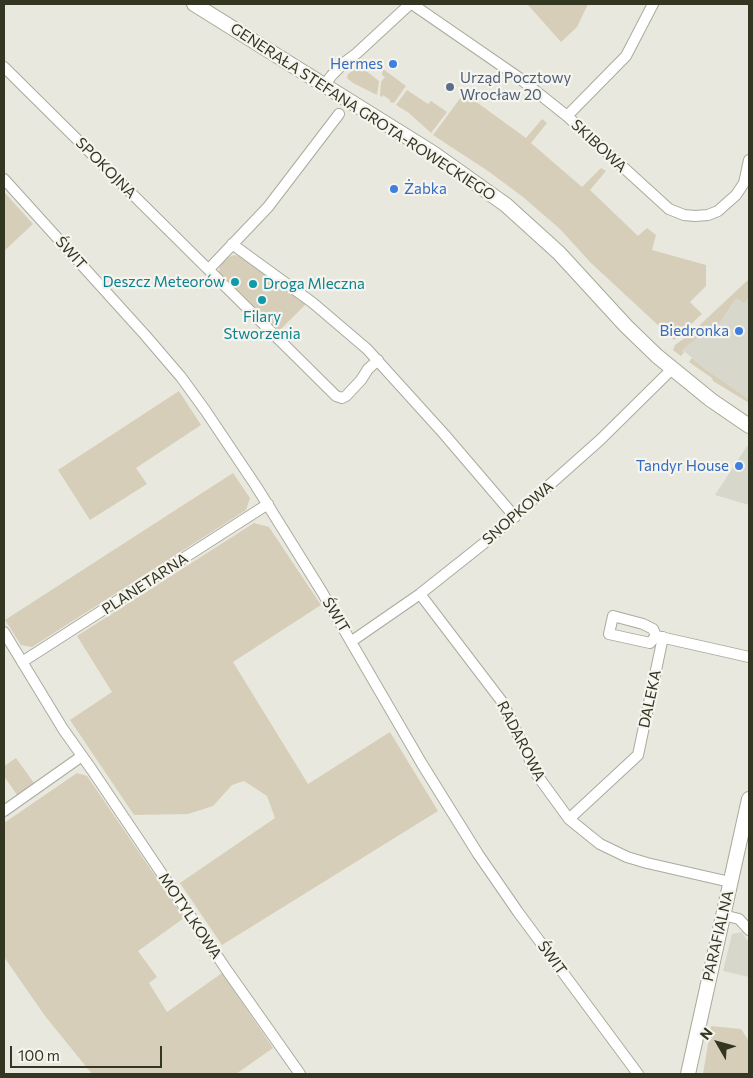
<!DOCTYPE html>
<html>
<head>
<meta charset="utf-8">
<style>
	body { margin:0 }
	#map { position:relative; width:753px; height:1078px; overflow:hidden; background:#e8e8de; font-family:Commissioner,sans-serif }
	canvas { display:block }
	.frame { position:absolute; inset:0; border:5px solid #333621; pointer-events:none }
	.north { position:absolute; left:693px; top:1018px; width:50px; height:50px; -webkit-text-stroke:4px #f5f4ee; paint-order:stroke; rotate:308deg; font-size:14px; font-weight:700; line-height:20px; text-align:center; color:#333621 }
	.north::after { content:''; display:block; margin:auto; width:18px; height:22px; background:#333621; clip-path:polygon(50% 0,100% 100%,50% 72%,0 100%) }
	.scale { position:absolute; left:10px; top:1046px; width:152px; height:22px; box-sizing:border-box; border:2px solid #333621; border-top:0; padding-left:6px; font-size:15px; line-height:18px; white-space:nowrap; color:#333621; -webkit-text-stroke:4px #f5f4ee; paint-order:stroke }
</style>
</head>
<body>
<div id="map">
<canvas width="753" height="1078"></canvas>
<div class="frame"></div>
<div class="north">N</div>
<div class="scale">100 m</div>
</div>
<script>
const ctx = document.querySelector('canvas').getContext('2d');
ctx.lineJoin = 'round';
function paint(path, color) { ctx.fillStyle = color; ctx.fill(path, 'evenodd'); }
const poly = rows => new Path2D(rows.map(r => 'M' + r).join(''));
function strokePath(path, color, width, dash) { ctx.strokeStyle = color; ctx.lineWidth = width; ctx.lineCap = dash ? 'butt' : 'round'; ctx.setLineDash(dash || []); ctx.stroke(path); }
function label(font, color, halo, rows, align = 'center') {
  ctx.font = font + ' Commissioner,sans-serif'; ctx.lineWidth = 4.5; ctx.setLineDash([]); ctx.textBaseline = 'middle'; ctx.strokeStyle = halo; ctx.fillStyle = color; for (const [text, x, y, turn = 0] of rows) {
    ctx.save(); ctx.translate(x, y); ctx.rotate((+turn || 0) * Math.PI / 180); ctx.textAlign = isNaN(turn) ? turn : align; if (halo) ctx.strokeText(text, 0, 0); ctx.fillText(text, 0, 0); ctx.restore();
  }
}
const built = poly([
	[749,285,749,399,708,371,680,348],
	[747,446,749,447,749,505,715,495],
	[742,932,749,943,749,977,723,971,732,934]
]);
const green = poly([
	[529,4,588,4,577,27,561,42,528,5],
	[360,66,379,81,377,95,353,83,347,78,348,74],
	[383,69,406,86,394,103,390,102,390,100,383,95,382,97,380,96,381,82,385,77,382,75],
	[407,90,428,104,431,101,447,112,431,133,409,113,396,105],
	[464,93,526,138,542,119,547,123,531,143,582,187,601,168,606,171,590,190,638,236,647,228,656,235,652,250,706,265,706,286,690,302,702,314,674,340,591,263,560,229,523,197,488,171,433,135],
	[4,192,33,224,4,251],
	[235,255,239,256,306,304,279,331,219,272,220,264,225,258],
	[749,279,749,297,744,303,736,298,712,334,705,332,701,334,682,350,684,352,681,356,673,350,675,345,689,335],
	[692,358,708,371,749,399,749,403,713,381,712,378,689,362],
	[179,391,201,425,136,468,147,484,90,520,58,470],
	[233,473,250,498,246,510,32,647,21,645,5,620],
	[254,523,269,527,321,605,233,662,308,784,390,732,438,811,222,945,180,883,275,818,267,796,244,781,232,785,213,806,188,814,134,815,70,720,112,692,77,636],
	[16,758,34,783,17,795,4,776,4,766],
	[77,773,87,776,184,918,138,951,157,977,149,983,167,1012,222,973,273,1048,236,1074,92,1074,45,1016,4,957,4,823],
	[711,1026,741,1029,749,1041,749,1074,703,1074]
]);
const street = poly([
	[412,4,518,77,567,116,669,209,684,215,695,216,708,215,718,211,736,195,744,183,749,160],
	[4,67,336,396,342,398,346,396,361,380,368,369,378,360],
	[324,86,332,75,345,62,357,53,410,4],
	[567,116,626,56,653,4],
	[4,179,145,335,181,377,205,410,256,486,322,592,422,764,478,854,518,912,638,1074],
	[232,244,313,303,367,349,444,434,515,517],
	[209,269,268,207,339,114],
	[420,594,503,703,537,775,569,819,600,844,627,857,647,863,730,882],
	[4,632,63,729,92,770,228,972,300,1074],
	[656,636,650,643,609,634,613,616,643,624,653,629,656,636,749,657],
	[352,641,420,594,483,544,600,440,672,369],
	[22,662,268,504],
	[4,811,82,756],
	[569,819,638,755,663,637],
	[723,915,739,919,749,930]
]);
const secondary = poly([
	[194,4,433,153,506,205,559,253,626,326,657,356,711,400,749,426],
	[688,1074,749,799]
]);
const markers = [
	[393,64,5,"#3f7fe0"],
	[450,87,5,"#5c6f8a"],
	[394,189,5,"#3f7fe0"],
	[235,282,5,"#0f9aa8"],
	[253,284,5,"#0f9aa8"],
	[262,300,5,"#0f9aa8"],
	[739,331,5,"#3f7fe0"],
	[739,466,5,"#3f7fe0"]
];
const shopNames = [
	["Hermes",383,64],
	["Żabka",404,189,"left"],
	["Biedronka",729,331],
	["Tandyr House",729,466]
];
const serviceNames = [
	["Urząd Pocztowy",460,78],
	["Wrocław 20",460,95]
];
const streetNames = [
	["GENERAŁA STEFANA GROTA-ROWECKIEGO",363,112,33],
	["SKIBOWA",599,146,43],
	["SPOKOJNA",106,168,45],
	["ŚWIT",71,253,48],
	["SNOPKOWA",518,513,-41],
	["PLANETARNA",145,584,-33],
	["ŚWIT",336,615,59],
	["DALEKA",650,699,-78],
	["RADAROWA",521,741,63],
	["MOTYLKOWA",190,916,56],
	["PARAFIALNA",718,936,-77],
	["ŚWIT",552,958,54]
];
const cultureNames = [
	["Deszcz Meteorów",225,282],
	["Droga Mleczna",263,284,"left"],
	["Filary",262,317,"center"],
	["Stworzenia",262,334,"center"]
];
paint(built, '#d8d7cc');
paint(green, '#d7ceb9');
strokePath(street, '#aaab9e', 12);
strokePath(secondary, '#a9a996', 16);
strokePath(street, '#fff', 10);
strokePath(secondary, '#fff', 14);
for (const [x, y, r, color] of markers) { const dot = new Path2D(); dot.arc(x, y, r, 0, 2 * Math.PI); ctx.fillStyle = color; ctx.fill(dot); strokePath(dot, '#f5f4ee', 2); }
label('15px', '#366cbe', '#f5f4ee', shopNames, 'right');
label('15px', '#4e5e75', '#f5f4ee', serviceNames, 'left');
label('15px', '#333621', '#f5f4ee', streetNames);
label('15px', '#0d838f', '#f5f4ee', cultureNames, 'right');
</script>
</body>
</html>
